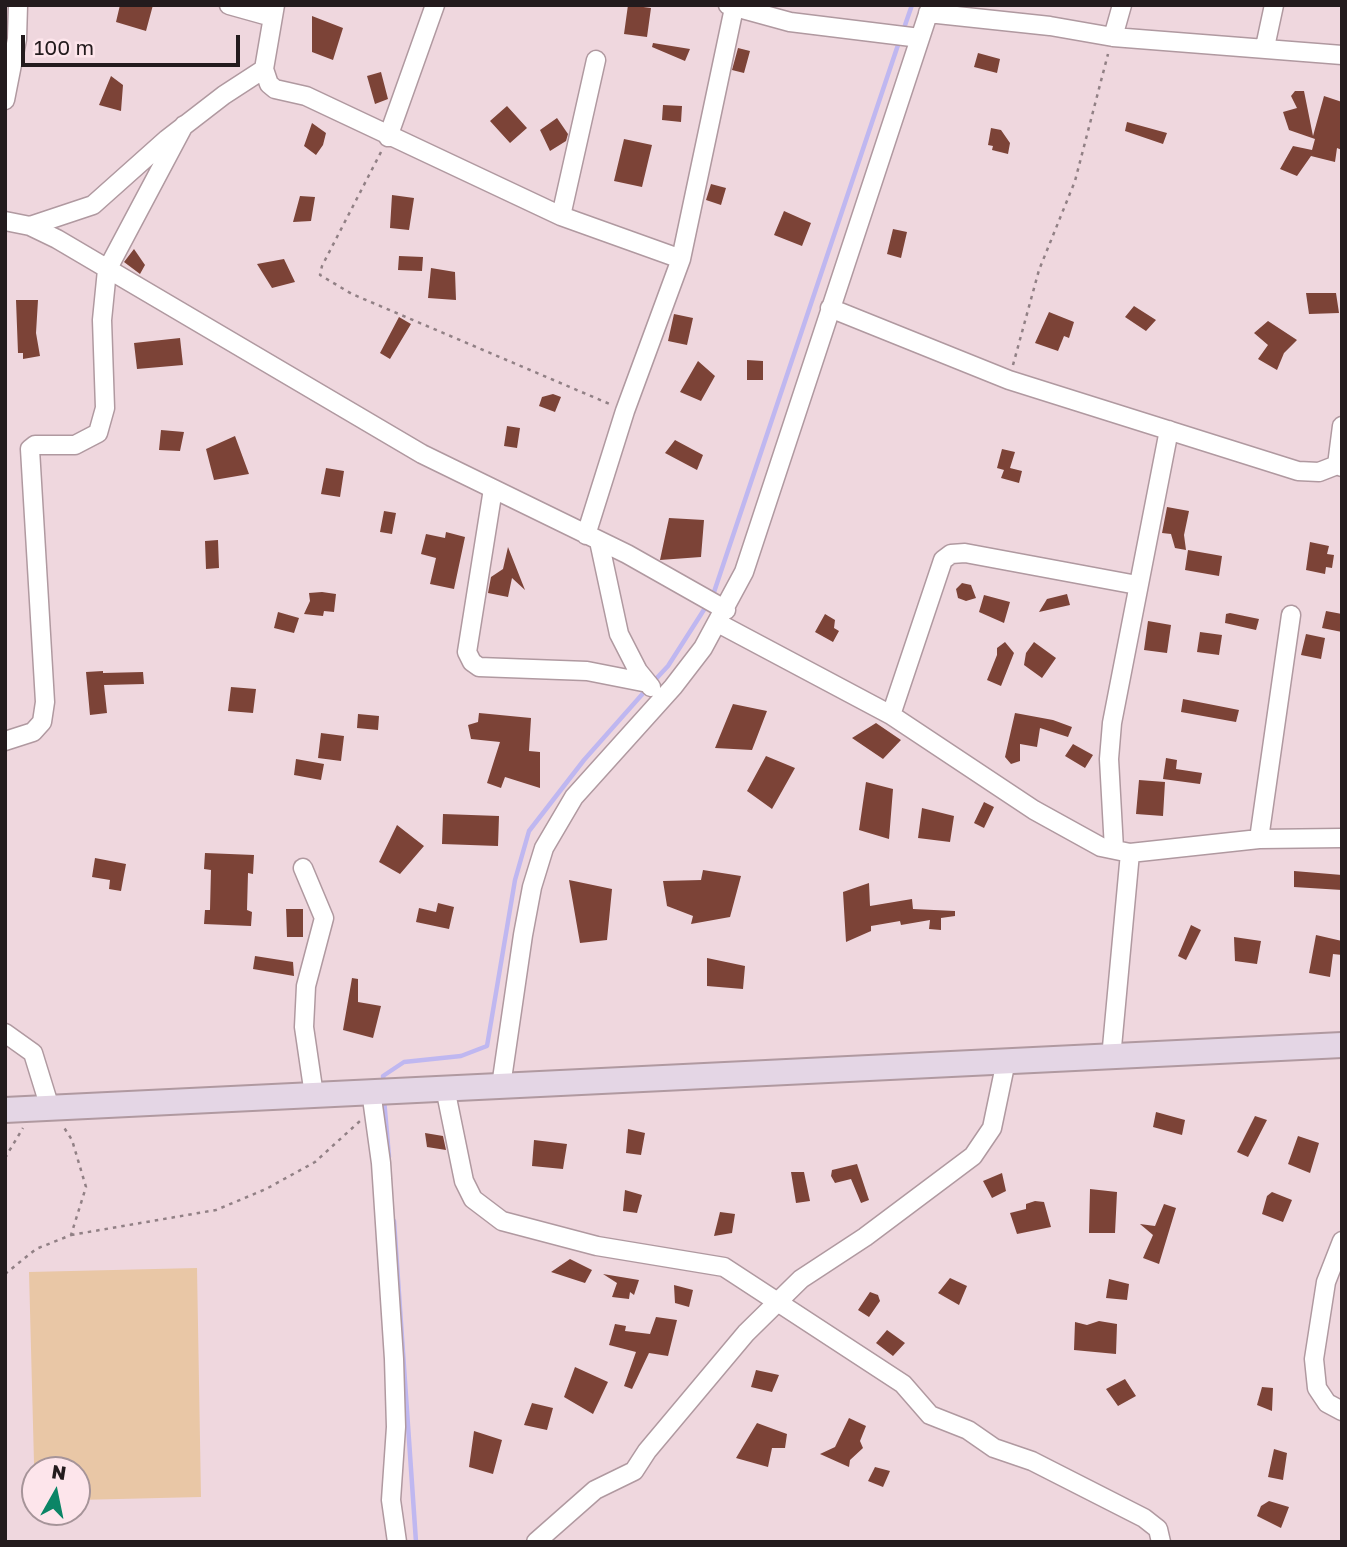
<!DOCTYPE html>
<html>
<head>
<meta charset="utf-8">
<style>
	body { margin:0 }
	#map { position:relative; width:1347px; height:1547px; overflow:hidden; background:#efd7de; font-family:"Golos Text",sans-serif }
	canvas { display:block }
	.frame { position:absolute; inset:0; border:7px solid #231b1d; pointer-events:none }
	.north { position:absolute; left:21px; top:1456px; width:70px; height:70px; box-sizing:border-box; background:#fde5eb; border:2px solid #a69499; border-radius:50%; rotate:9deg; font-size:19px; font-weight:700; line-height:28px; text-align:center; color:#231b1d }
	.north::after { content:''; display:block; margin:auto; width:24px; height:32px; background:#0b8566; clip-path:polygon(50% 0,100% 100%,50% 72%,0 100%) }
	.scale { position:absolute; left:21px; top:35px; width:219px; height:32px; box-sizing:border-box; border:4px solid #231b1d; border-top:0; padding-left:9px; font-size:21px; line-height:24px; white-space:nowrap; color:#231b1d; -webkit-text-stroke:5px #fde5eb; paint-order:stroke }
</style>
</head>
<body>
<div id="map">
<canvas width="1347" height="1547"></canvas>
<div class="frame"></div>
<div class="north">N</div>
<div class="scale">100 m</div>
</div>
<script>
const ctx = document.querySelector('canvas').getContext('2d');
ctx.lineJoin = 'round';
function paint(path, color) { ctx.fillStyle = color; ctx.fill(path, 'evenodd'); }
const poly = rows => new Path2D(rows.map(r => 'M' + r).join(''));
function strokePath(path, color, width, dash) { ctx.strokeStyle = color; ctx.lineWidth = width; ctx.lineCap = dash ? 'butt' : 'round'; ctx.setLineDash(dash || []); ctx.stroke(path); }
const green = poly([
	[197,1268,201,1497,77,1500,77,1470,35,1470,35,1501,29,1272]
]);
const stream = poly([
	[903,31,912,5],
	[712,598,900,39],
	[654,681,668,666,707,605],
	[384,1083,383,1076,404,1062,461,1056,487,1046,515,880,529,831,584,760,646,690],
	[384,1099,389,1157],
	[394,1221,416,1542]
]);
const building = poly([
	[120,5,153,5,146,31,116,22],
	[628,5,651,8,647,37,624,34],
	[312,16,343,28,333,60,312,52],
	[653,43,690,49,685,61,652,47],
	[738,48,750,51,744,73,732,70],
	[978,53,1000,59,997,73,974,67],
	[381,72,388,99,375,104,367,76],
	[111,76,123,85,121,111,99,105],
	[1295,91,1304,91,1313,136,1324,96,1342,102,1342,150,1337,148,1335,162,1311,156,1297,176,1280,169,1293,146,1312,150,1315,139,1289,130,1283,112,1297,108,1291,96],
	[663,105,682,106,681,122,662,120],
	[507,106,527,128,510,143,490,121],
	[557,118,568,134,566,141,550,151,540,130],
	[1127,122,1167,133,1163,144,1125,131],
	[312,123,326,133,323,145,316,155,304,146],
	[991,128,1001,130,1010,143,1008,154,992,150,993,146,988,145],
	[624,139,652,145,642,187,614,181],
	[711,184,726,188,721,205,706,200],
	[392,195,414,198,409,230,390,228],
	[300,196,315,197,311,221,293,222],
	[784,211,811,223,802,246,774,235],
	[893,229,907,232,901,258,887,254],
	[134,249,145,265,140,274,124,262],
	[399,256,423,257,422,271,398,270],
	[284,259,295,282,272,288,257,264],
	[431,268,455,272,456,300,428,298],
	[1306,293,1336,293,1339,313,1309,314],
	[16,300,38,300,36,333,40,356,23,359,23,353,18,353],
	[1134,306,1156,320,1146,331,1125,317],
	[1049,312,1074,322,1069,338,1064,336,1058,351,1035,343],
	[674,314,693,318,687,345,668,341],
	[399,317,411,324,390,359,380,353],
	[1268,321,1297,340,1284,353,1277,370,1258,359,1268,345,1254,333],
	[180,338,183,365,137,369,134,343],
	[747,360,763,361,763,380,747,380],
	[698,361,715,376,701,401,680,392],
	[553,394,561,397,555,412,539,406,542,397],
	[507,426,520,428,517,448,504,446],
	[161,430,184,432,180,451,159,450],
	[235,436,249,474,214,480,206,449],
	[675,440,703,455,697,470,665,453],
	[1002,449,1015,452,1010,468,1022,471,1019,483,1001,478,1004,470,997,468],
	[326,468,344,471,340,497,321,494],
	[1167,507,1189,511,1184,535,1186,550,1175,548,1171,534,1162,533],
	[384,511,396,513,392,534,380,532],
	[669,518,704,520,701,557,660,560],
	[446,532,465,537,454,589,430,584,436,558,421,554,426,534,445,538],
	[218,540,219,568,206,569,205,541],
	[1310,542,1329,546,1327,554,1334,555,1332,568,1326,567,1325,574,1306,570],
	[508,547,525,590,512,578,508,597,488,593,491,577,503,569],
	[1188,550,1222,556,1219,576,1185,570],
	[962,583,971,585,976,598,966,601,958,598,956,589],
	[322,592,336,594,334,612,324,611,323,616,304,614,310,601,309,593],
	[1067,594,1070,605,1039,612,1047,599],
	[984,595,1010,602,1004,623,979,612],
	[1326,611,1342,614,1342,632,1322,628],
	[278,612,299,618,294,633,274,628],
	[1230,613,1259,619,1256,630,1225,623,1226,614],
	[825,614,835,620,834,628,839,631,833,642,815,632],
	[1148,621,1171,625,1167,653,1144,650],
	[1200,632,1222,635,1219,655,1197,652],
	[1306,634,1325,638,1321,659,1301,655],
	[1005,642,1014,653,1001,686,987,680,997,655,997,648],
	[1034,642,1056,658,1042,678,1024,665,1026,653],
	[103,671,103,673,143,672,144,684,104,685,107,713,90,715,86,672],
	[231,687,256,689,253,713,228,711],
	[1183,699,1239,710,1236,722,1181,712],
	[733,704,767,711,752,750,715,748],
	[479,713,531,718,529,751,540,752,540,788,505,777,501,788,487,783,500,742,471,739,468,725,478,722],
	[1015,713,1053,720,1072,727,1068,737,1040,728,1037,747,1020,744,1020,761,1011,764,1005,757],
	[358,714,379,716,378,730,357,728],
	[876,723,901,740,883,759,852,738],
	[321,733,344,736,341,761,318,758],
	[1073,744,1093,755,1085,768,1065,756],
	[766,756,795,768,772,809,747,791],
	[1166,758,1177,760,1176,769,1202,773,1200,784,1163,779],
	[296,759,324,764,321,780,294,775],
	[1139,780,1165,782,1163,816,1136,814],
	[866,782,893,789,889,839,859,830],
	[984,802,994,807,984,828,974,823],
	[922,808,954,816,950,842,918,838],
	[443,814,499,816,498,846,442,844],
	[397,825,424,846,400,874,379,862],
	[205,853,254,855,253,874,248,873,247,910,252,912,251,926,204,924,205,910,210,910,211,870,204,869],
	[95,858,126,864,121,891,109,889,110,880,92,877],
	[703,870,741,876,730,917,691,924,693,916,667,906,663,881,701,880],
	[1294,871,1342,875,1342,890,1294,887],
	[569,880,612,889,607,940,580,943],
	[869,883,870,906,912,899,913,909,955,911,955,916,941,918,941,930,929,929,930,920,901,925,900,921,871,926,871,931,846,942,843,892],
	[438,903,454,907,449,929,416,922,419,908,436,912],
	[286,909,303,909,303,937,287,937],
	[1191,925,1201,930,1186,960,1178,956],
	[1316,935,1342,941,1342,955,1333,954,1330,977,1309,973],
	[1234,937,1261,941,1257,964,1235,961],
	[255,956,293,962,294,976,253,969],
	[707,958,745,966,743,989,707,986],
	[352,978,358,979,358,1002,381,1006,373,1038,343,1030],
	[1156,1112,1185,1120,1182,1135,1153,1127],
	[1255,1116,1267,1120,1248,1157,1237,1152],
	[628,1129,645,1133,641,1155,626,1153],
	[425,1133,443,1136,446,1150,427,1147],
	[1298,1136,1319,1143,1310,1173,1288,1164],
	[534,1140,567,1144,563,1169,532,1166],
	[857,1164,869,1200,861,1203,851,1179,835,1183,831,1176,832,1170],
	[791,1172,804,1172,810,1201,796,1203],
	[1002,1173,1006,1191,992,1198,983,1181],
	[1090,1189,1117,1192,1115,1233,1089,1233],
	[625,1190,642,1195,637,1213,623,1211],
	[1272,1192,1292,1200,1283,1222,1262,1214,1267,1196],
	[1035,1201,1044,1202,1051,1227,1017,1234,1010,1213,1026,1209,1026,1204],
	[1164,1204,1176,1208,1159,1264,1143,1258,1153,1235,1140,1224,1155,1226],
	[720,1212,735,1214,732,1233,714,1236],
	[570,1259,592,1270,585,1283,551,1272],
	[603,1274,639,1280,634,1295,630,1292,629,1299,612,1297,617,1283],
	[950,1278,967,1286,959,1305,938,1293],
	[1109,1279,1129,1284,1127,1300,1106,1298],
	[674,1285,693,1290,689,1307,675,1303],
	[870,1292,878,1295,880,1301,869,1317,858,1310],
	[656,1317,677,1320,668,1356,649,1353,632,1389,624,1386,636,1352,609,1345,615,1324,626,1326,625,1331,650,1334],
	[1099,1321,1117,1324,1116,1354,1074,1350,1075,1322,1087,1325],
	[887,1330,905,1343,893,1356,876,1343],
	[575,1367,608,1382,593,1414,564,1397],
	[756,1370,779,1375,772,1392,751,1387],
	[1125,1379,1136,1396,1118,1406,1106,1389],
	[1262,1387,1273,1388,1272,1411,1257,1405],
	[532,1403,553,1408,547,1430,524,1425],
	[849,1418,866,1426,860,1441,863,1448,850,1460,849,1467,820,1454,835,1447],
	[757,1423,787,1434,785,1448,772,1448,768,1467,736,1458],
	[474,1431,502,1440,493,1474,469,1467],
	[1274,1449,1287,1453,1283,1480,1268,1477],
	[875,1467,890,1471,883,1487,868,1481],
	[1269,1501,1289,1507,1281,1528,1257,1516,1261,1506]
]);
const path = poly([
	[381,152,322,266,320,275,352,294,612,405],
	[1013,365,1039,270,1075,181,1108,54],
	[5,1158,23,1128],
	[71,1235,216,1210,266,1189,315,1162,360,1121],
	[5,1274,36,1249,71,1235,86,1187,72,1140,63,1126]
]);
const minor = poly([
	[229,5,272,17],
	[275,5,264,69,269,84,275,89,306,96,561,216,681,259],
	[728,5,790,22,920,38],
	[928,13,1050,26,1113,37,1342,55],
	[1113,37,1122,5],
	[1265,47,1274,5],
	[5,100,17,39,18,5],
	[388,137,435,5],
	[561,216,596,60],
	[5,221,30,226,57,239,422,454,627,554,726,610],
	[30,226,93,205,167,139,224,95,264,69],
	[830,308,1009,380,1298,471,1319,472,1337,465,1342,467],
	[1337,465,1342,426],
	[493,489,467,652,472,662,479,667,587,671,648,683],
	[586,535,625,411,681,259,734,8],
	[599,541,619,634,638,671,651,687],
	[718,623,891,715,1034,810,1101,847,1130,853,1259,839,1342,838],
	[891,715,943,560,951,554,965,553,1137,585],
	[5,741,33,732,42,722,45,702,30,449,35,445,75,445,98,433,105,408,102,320,107,270,184,125],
	[1259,839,1291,615],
	[1114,849,1109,759,1112,723,1169,430],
	[303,868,324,918,306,986,304,1027,314,1095],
	[5,1033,33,1053,50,1108],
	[1111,1058,1130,853],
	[501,1086,523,935,532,887,544,848,574,797,673,687,703,648,744,572,931,5],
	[445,1088,464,1181,473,1199,502,1221,597,1246,724,1267,903,1384,930,1415,968,1430,994,1448,1032,1461,1144,1518,1158,1529,1161,1542],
	[371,1091,381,1163,394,1359,396,1427,391,1500,397,1542],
	[1342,1241,1326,1282,1314,1359,1317,1388,1327,1403,1342,1411],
	[536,1542,595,1490,634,1471,647,1451,746,1333,801,1279,865,1237,973,1156,992,1128,1006,1061]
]);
const secondary = poly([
	[5,1110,1342,1045]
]);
paint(green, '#e9c7a6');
strokePath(stream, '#bfb7f0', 4.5);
paint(building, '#7c4337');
strokePath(minor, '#b099a0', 21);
strokePath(secondary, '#b099a0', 28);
strokePath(path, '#918085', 2.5, [3.5, 5]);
strokePath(minor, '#fff', 18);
strokePath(secondary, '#e4d6e5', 24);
</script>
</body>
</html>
